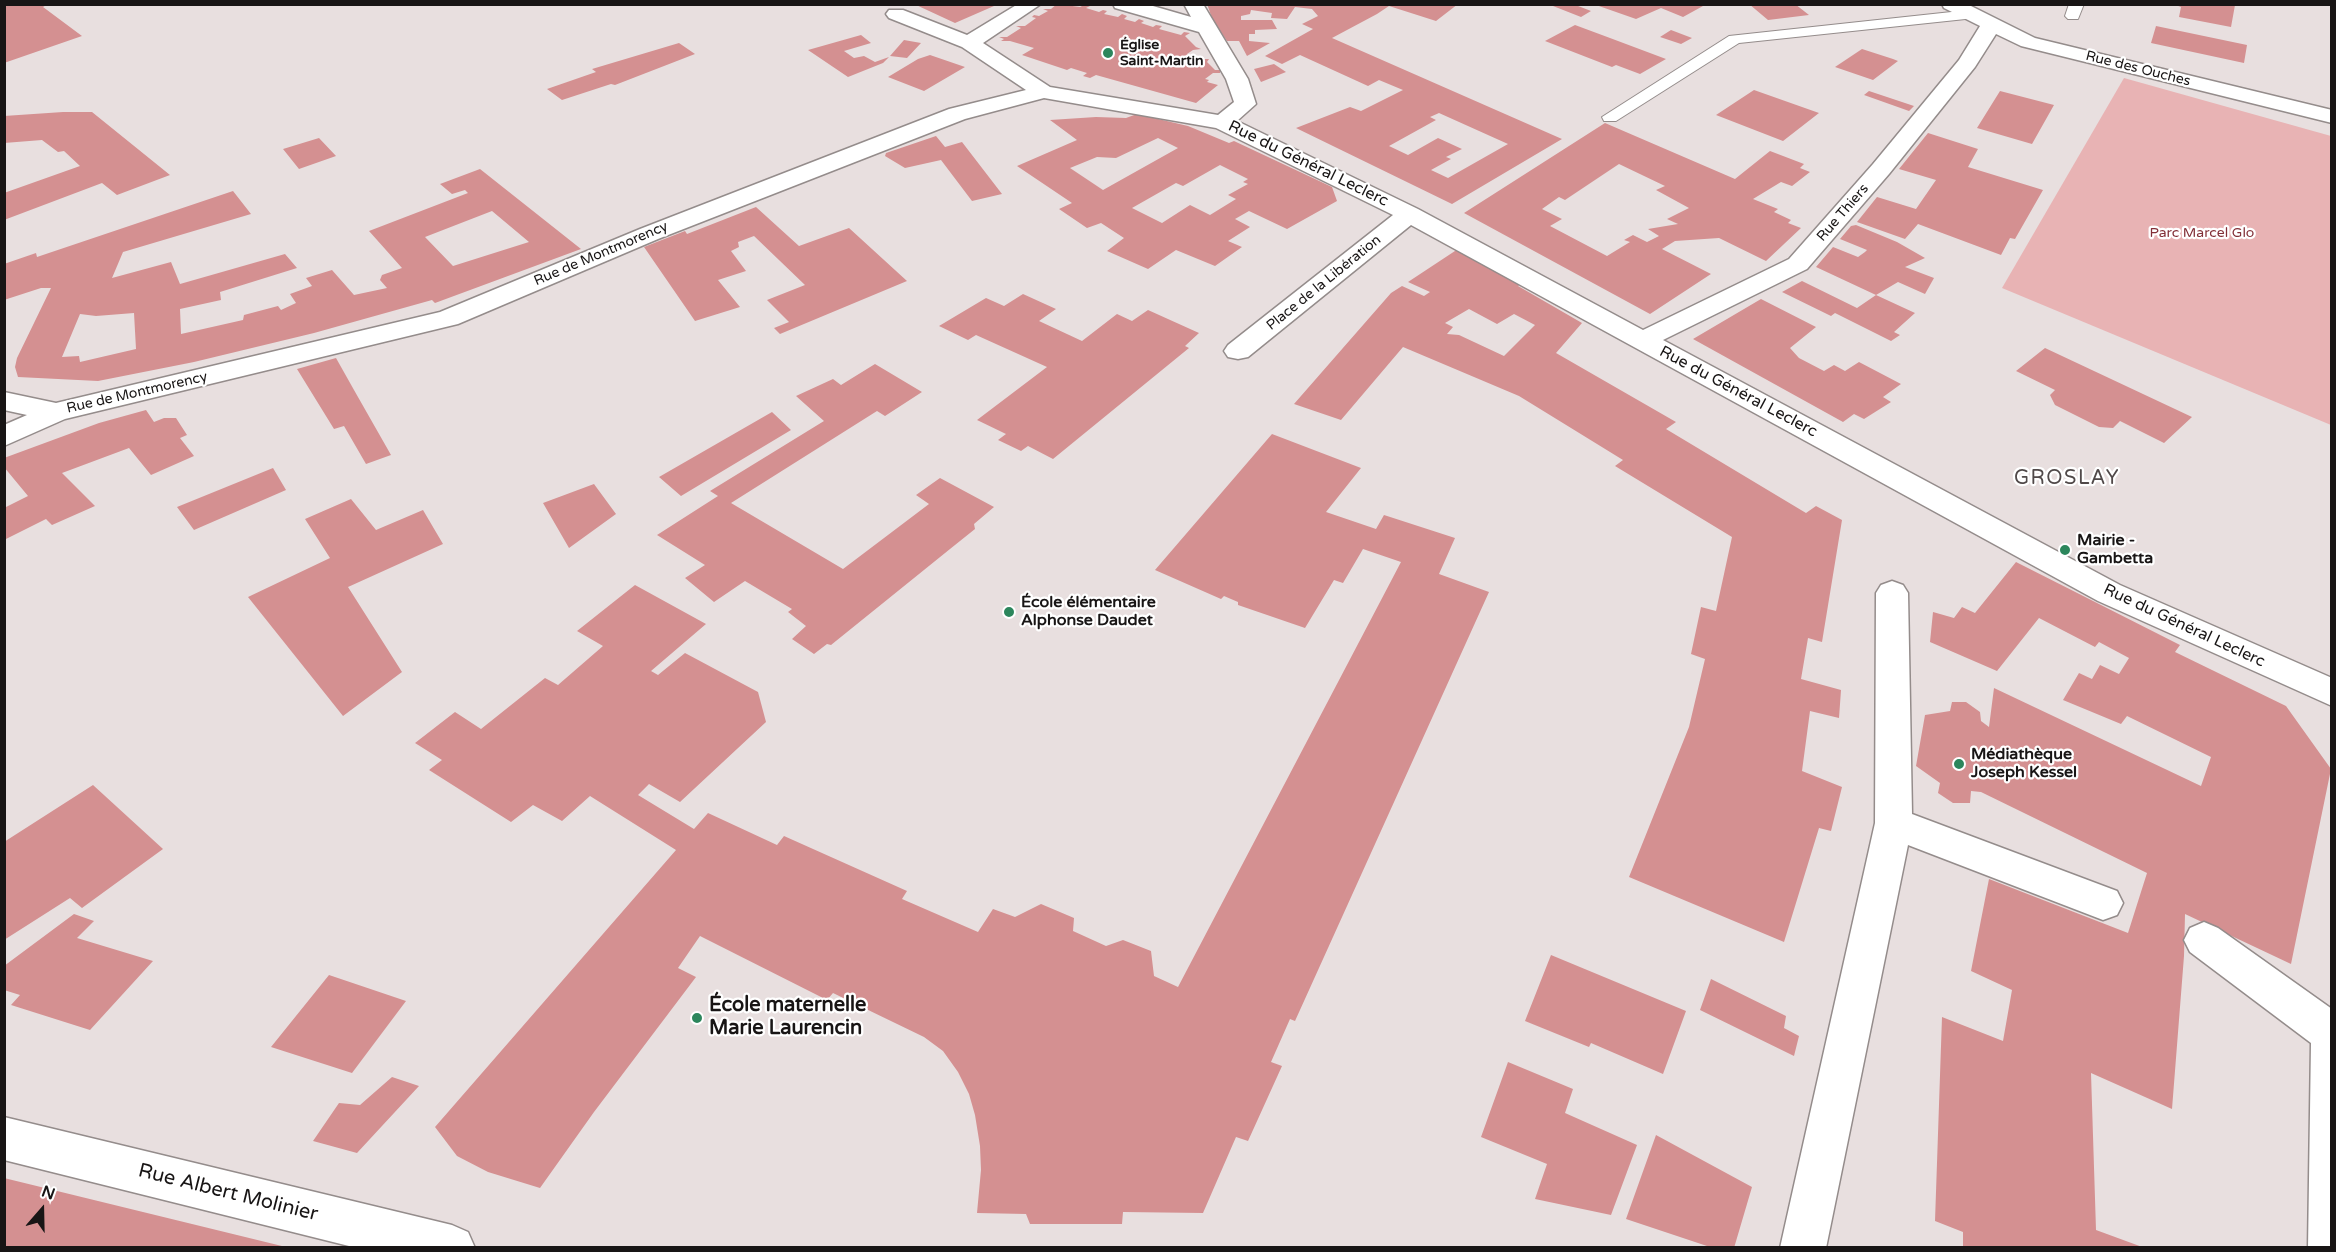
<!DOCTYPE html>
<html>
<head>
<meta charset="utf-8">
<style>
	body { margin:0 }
	#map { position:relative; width:2336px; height:1252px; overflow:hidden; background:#e8dfdf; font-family:"Varela Round",sans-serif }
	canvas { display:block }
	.frame { position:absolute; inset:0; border:6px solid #181515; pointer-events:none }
	.north { position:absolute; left:12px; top:1180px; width:60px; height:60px; -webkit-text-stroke:4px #fff; paint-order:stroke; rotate:20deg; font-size:16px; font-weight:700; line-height:24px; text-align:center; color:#181515 }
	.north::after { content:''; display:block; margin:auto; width:21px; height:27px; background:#181515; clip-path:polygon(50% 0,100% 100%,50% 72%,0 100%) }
</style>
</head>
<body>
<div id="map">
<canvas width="2336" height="1252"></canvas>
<div class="frame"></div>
<div class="north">N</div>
</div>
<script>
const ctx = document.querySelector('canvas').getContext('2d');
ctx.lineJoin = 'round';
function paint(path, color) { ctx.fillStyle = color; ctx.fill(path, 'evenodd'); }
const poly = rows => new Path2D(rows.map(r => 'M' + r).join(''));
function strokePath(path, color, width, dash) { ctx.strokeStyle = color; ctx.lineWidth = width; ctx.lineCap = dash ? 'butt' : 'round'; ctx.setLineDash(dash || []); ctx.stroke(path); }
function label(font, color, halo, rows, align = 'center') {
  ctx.font = font + ' "Varela Round",sans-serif'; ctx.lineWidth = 4.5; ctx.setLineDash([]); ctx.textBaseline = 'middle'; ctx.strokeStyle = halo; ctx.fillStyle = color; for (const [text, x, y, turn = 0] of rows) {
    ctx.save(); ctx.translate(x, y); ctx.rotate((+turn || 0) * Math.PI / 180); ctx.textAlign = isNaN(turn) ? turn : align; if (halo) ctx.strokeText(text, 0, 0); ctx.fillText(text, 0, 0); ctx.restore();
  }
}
const green = poly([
	[2124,78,2331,136,2331,425,2002,288]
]);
const building = poly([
	[4,4,48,4,43,7,82,36,4,63],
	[914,4,990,4,994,6,955,23],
	[1057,4,1080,7,1086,4,1090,6,1086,8,1099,12,1103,10,1107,11,1104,14,1118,17,1122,14,1127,16,1124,19,1135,22,1139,19,1144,21,1141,23,1153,27,1156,25,1162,26,1159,29,1181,35,1184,32,1190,33,1185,36,1196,47,1201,49,1193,50,1187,54,1201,59,1209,59,1207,62,1215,70,1220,70,1220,73,1213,73,1205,79,1209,80,1207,82,1218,85,1196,103,1096,75,1090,78,1083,76,1087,73,1071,68,1067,70,1022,55,1034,48,1010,41,1001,41,1004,39,999,37,1007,37,1021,28,1016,26,1025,26,1036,18,1032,17,1034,15,1039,16,1048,11,1043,9,1051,9],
	[1207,4,1338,6,1458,4,1436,21,1389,6,1377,14,1332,38,1562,139,1452,204,1296,128,1350,107,1361,111,1403,90,1379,80,1368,86,1300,55,1282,64,1265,56,1313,29,1302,24,1318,16,1312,9,1295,7,1287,19,1271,18,1272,13,1251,10,1250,14,1241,16,1241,20,1272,20,1277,29,1255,30,1255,34,1249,34,1249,41,1270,43,1247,56,1239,41,1227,41,1213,21],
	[1439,113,1508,144,1448,178,1431,170,1451,159,1446,157,1462,149,1438,138,1408,155,1389,146,1436,120,1430,117],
	[1556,4,1573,4,1591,11,1581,17,1553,6],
	[1698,4,1703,6,1683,17,1661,8,1636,19,1596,5],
	[1749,4,1795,4,1809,15,1768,20],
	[2173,4,2232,4,2235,5,2231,27,2179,17,2181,7],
	[1575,25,1610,38,1666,59,1640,74,1616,65,1612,67,1545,41],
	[2156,26,2247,45,2244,63,2151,43],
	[1671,30,1692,38,1681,44,1660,37],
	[861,35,871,43,844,51,854,58,864,56,875,62,889,57,883,63,848,77,808,50],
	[904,40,921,43,907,58,890,56],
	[679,43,695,54,615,85,611,84,562,100,547,89,596,72,592,69],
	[1862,49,1893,59,1898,61,1873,80,1835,67],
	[930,55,965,67,924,91,888,77,918,59],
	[1274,64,1286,72,1261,82,1254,69],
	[1754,90,1819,113,1783,141,1716,115],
	[1869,91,1914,106,1909,111,1864,95],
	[2000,91,2054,105,2032,144,1977,128],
	[63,112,92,112,170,175,117,195,102,183,4,220,4,193,80,166,64,151,58,152,42,140,4,143,4,116],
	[1137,114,1188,126,1229,143,1234,141,1332,187,1337,201,1287,229,1249,211,1235,219,1250,227,1228,241,1242,247,1215,266,1176,250,1148,269,1107,251,1124,238,1101,223,1087,228,1059,209,1072,203,1017,166,1077,140,1050,120,1096,117,1126,118],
	[1158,138,1178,148,1103,190,1070,168,1097,157,1116,158],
	[1220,165,1248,179,1243,182,1248,184,1228,195,1236,199,1210,215,1190,205,1162,223,1132,208,1176,183,1183,186],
	[1605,123,1735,179,1770,151,1804,164,1800,168,1810,172,1792,186,1781,182,1753,199,1778,209,1774,212,1791,220,1788,223,1801,228,1766,261,1719,238,1675,241,1662,249,1711,274,1650,314,1464,213],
	[1619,164,1665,186,1656,190,1689,208,1667,219,1678,224,1648,229,1659,236,1647,242,1633,235,1624,240,1630,242,1607,256,1550,226,1562,219,1542,209,1559,197,1565,200],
	[1928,133,1978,149,1968,167,2043,190,2015,239,2010,238,2001,255,1918,224,1905,239,1857,222,1877,197,1916,209,1936,180,1899,169],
	[936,136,945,147,962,142,1002,194,972,201,941,160,905,168,885,156,886,153],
	[319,138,336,156,299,169,283,149],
	[480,169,581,249,435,303,432,300,314,333,194,362,98,381,18,377,15,367,17,358,51,288,41,288,4,300,4,264,36,253,37,257,233,191,251,214,123,252,112,278,171,262,180,284,285,254,297,268,220,292,221,300,180,309,181,334,243,320,244,315,278,306,281,310,296,303,290,294,312,286,306,278,332,270,354,295,387,288,380,280,382,275,402,268,369,231,468,193,465,190,452,194,440,184],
	[492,211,529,242,453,266,425,237],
	[134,313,136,349,80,362,79,356,62,357,80,314,96,316],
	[756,207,799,246,849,228,907,281,780,334,774,328,789,322,767,300,805,285,754,236,738,242,739,247,731,251,746,271,718,280,740,307,695,321,644,247,685,231,687,234],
	[1856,225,1897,242,1925,258,1905,267,1934,278,1925,294,1898,282,1876,295,1816,267,1833,247,1858,257,1865,252,1867,250,1840,239,1851,226],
	[1458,249,1522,283,1518,286,1582,323,1556,353,1676,422,1666,429,1806,513,1816,506,1842,520,1822,642,1808,638,1801,679,1841,690,1839,718,1810,711,1802,771,1842,787,1831,831,1819,828,1784,942,1629,877,1689,727,1705,659,1691,654,1701,607,1716,611,1732,537,1615,466,1623,460,1519,396,1403,347,1341,420,1294,404,1391,293,1402,286,1424,296,1430,292,1408,282],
	[1469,309,1497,324,1514,314,1535,325,1504,356,1459,335,1447,334,1453,327,1445,323],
	[1802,281,1857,308,1876,295,1915,313,1894,332,1900,335,1891,341,1835,313,1831,316,1782,292],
	[1023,294,1056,309,1039,321,1082,341,1117,314,1132,321,1148,310,1199,333,1185,346,1189,348,1053,459,1028,446,1021,451,998,440,1006,434,977,420,1047,367,976,335,968,340,939,326,986,298,1004,306],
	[1761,299,1816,327,1790,348,1799,358,1824,371,1834,365,1845,371,1859,362,1901,384,1883,397,1891,402,1864,419,1854,414,1843,422,1693,339],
	[2045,348,2192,417,2164,443,2120,421,2113,428,2099,427,2055,405,2050,395,2055,390,2016,371],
	[336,358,354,390,391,455,366,464,344,426,334,429,297,369],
	[875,364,922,392,885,416,877,411,731,503,843,569,929,504,916,495,940,478,994,507,974,524,975,529,950,549,831,645,827,644,814,654,792,639,806,626,788,612,792,609,745,581,714,602,685,578,705,565,657,535,718,496,710,491,824,421,796,396,833,379,841,385],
	[146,410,154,422,164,418,176,418,187,435,180,438,194,456,151,475,129,448,62,473,95,506,52,525,46,519,4,540,4,508,28,496,4,467,4,458,99,423],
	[772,412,791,430,681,496,659,477],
	[1272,434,1361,468,1326,512,1376,529,1384,515,1455,538,1439,574,1489,592,1295,1021,1290,1019,1271,1062,1282,1066,1248,1141,1236,1137,1203,1213,1123,1212,1122,1224,1030,1224,1026,1214,977,1213,981,1170,980,1146,975,1115,969,1094,958,1072,943,1051,924,1037,833,993,827,1000,700,936,678,968,696,977,594,1112,540,1188,488,1172,457,1156,435,1127,676,850,590,796,562,821,533,805,511,822,429,770,442,760,415,743,455,712,481,729,545,678,558,685,603,646,577,631,635,585,706,624,651,671,658,675,685,653,758,692,766,722,680,802,649,784,638,795,694,829,708,813,777,845,784,836,907,891,902,899,978,932,993,909,1015,917,1041,904,1074,918,1073,931,1106,946,1123,940,1151,951,1154,976,1178,987,1401,562,1363,549,1343,583,1334,580,1305,628,1238,605,1238,602,1224,596,1221,599,1155,570],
	[273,468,286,490,194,530,177,507],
	[594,484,616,514,569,548,543,503],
	[351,499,376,530,423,510,443,544,348,587,402,672,343,716,248,597,330,558,305,519],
	[2016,562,2180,645,2175,652,2286,706,2331,769,2291,964,2185,914,2184,956,2172,1109,2091,1073,2096,1230,2145,1248,1963,1248,1963,1232,1935,1221,1942,1017,2003,1041,2012,990,1971,971,1989,879,2128,933,2147,873,1981,792,1971,791,1970,803,1953,803,1938,793,1940,783,1916,766,1925,715,1950,711,1952,702,1966,702,1980,712,1981,721,1989,727,1994,688,2201,786,2211,757,2127,716,2121,724,2063,700,2079,673,2092,679,2100,665,2119,674,2129,658,2099,642,2095,647,2039,618,1997,671,1930,642,1933,612,1954,618,1962,607,1975,613],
	[93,785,163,849,82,908,70,898,4,940,4,842],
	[74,914,94,921,77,938,153,961,90,1030,11,1005,20,995,4,990,4,966],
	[1551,955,1686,1011,1663,1074,1591,1043,1589,1047,1525,1021],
	[329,975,406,1001,352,1073,271,1047],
	[1711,979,1786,1016,1784,1028,1799,1036,1794,1056,1700,1010],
	[1508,1062,1573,1089,1565,1113,1637,1145,1611,1215,1535,1199,1547,1164,1481,1137],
	[392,1077,419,1086,357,1153,313,1141,339,1103,360,1105],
	[1656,1135,1752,1187,1734,1248,1713,1248,1626,1219],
	[4,1178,286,1247,286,1248,4,1248]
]);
const lane = poly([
	[2069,4,2084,4,2078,19,2068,19,2065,16,2069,4],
	[1970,10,1978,15,1975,18,1739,43,1616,121,1604,121,1602,117,1729,36,1970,10]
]);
const street = poly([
	[1018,4,1041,4,983,43,1050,87,1218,115,1234,102,1226,79,1199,32,1115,8,1113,4,1146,4,1191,17,1184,4,1203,4,1248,79,1256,104,1237,121,1418,209,1643,330,1789,259,1873,164,1959,60,1980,26,1944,8,1942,4,1967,4,2035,38,2332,110,2332,123,2021,46,1996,34,1975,67,1889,174,1807,269,1663,340,2120,585,2332,678,2332,706,2098,601,1411,225,1248,357,1238,359,1228,357,1224,351,1228,345,1393,215,1216,128,1044,98,965,119,658,239,458,324,65,419,4,446,4,425,27,415,4,410,4,392,56,403,440,312,640,229,949,109,1026,90,962,47,889,18,886,14,889,10,903,10,967,35,1018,4],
	[1892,581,1903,585,1908,593,1912,814,2117,891,2123,903,2117,915,2103,920,1908,845,1826,1248,1780,1248,1875,823,1876,593,1881,585,1892,581],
	[2204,922,2218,928,2332,1009,2332,1248,2308,1248,2311,1043,2190,952,2184,940,2190,928,2204,922],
	[4,1117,452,1225,468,1232,475,1248,357,1248,4,1160,4,1117]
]);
const markers = [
	[1108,53,6,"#2c865c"],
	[2065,550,6,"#2c865c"],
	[1009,612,6,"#2c865c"],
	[1959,764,6,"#2c865c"],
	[697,1018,6,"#2c865c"]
];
const farPoinames = [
	["Église",1120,45],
	["Saint-Martin",1120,61]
];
const farStreetnames = [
	["Rue des Ouches",2138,69,14],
	["Rue Thiers",1843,213,-49],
	["Rue de Montmorency",601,254,-23],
	["Place de la Libération",1324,283,-39],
	["Rue de Montmorency",137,393,-13]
];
const farParknames = [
	["Parc Marcel Glo",2202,233]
];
const streetNames = [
	["Rue du Général Leclerc",1308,164,26],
	["Rue du Général Leclerc",1738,392,28],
	["Rue du Général Leclerc",2184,626,25]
];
const poiNames = [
	["Mairie -",2077,541],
	["Gambetta",2077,559],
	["École élémentaire",1021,603],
	["Alphonse Daudet",1021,621],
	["Médiathèque",1971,755],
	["Joseph Kessel",1971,773]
];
const quarterNames = [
	["GROSLAY",2067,479]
];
const nearPoinames = [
	["École maternelle",709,1006],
	["Marie Laurencin",709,1029]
];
const nearStreetnames = [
	["Rue Albert Molinier",228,1193,14]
];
paint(green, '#e8b3b4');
paint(building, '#d49091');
strokePath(lane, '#948c8b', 2);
strokePath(street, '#948c8b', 3);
paint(lane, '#fff');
paint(street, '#fff');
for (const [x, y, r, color] of markers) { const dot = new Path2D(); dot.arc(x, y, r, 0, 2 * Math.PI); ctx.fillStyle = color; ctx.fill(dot); strokePath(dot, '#fff', 2); }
label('bold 14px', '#181515', '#fff', farPoinames, 'left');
label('14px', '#181515', '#fff', farStreetnames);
label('14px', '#822f37', '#fff', farParknames);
label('16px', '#181515', '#fff', streetNames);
label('bold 16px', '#181515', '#fff', poiNames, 'left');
ctx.letterSpacing = '1.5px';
label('20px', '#504949', '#fff', quarterNames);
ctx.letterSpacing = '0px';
label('bold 20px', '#181515', '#fff', nearPoinames, 'left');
label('20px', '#181515', '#fff', nearStreetnames);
</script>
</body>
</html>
